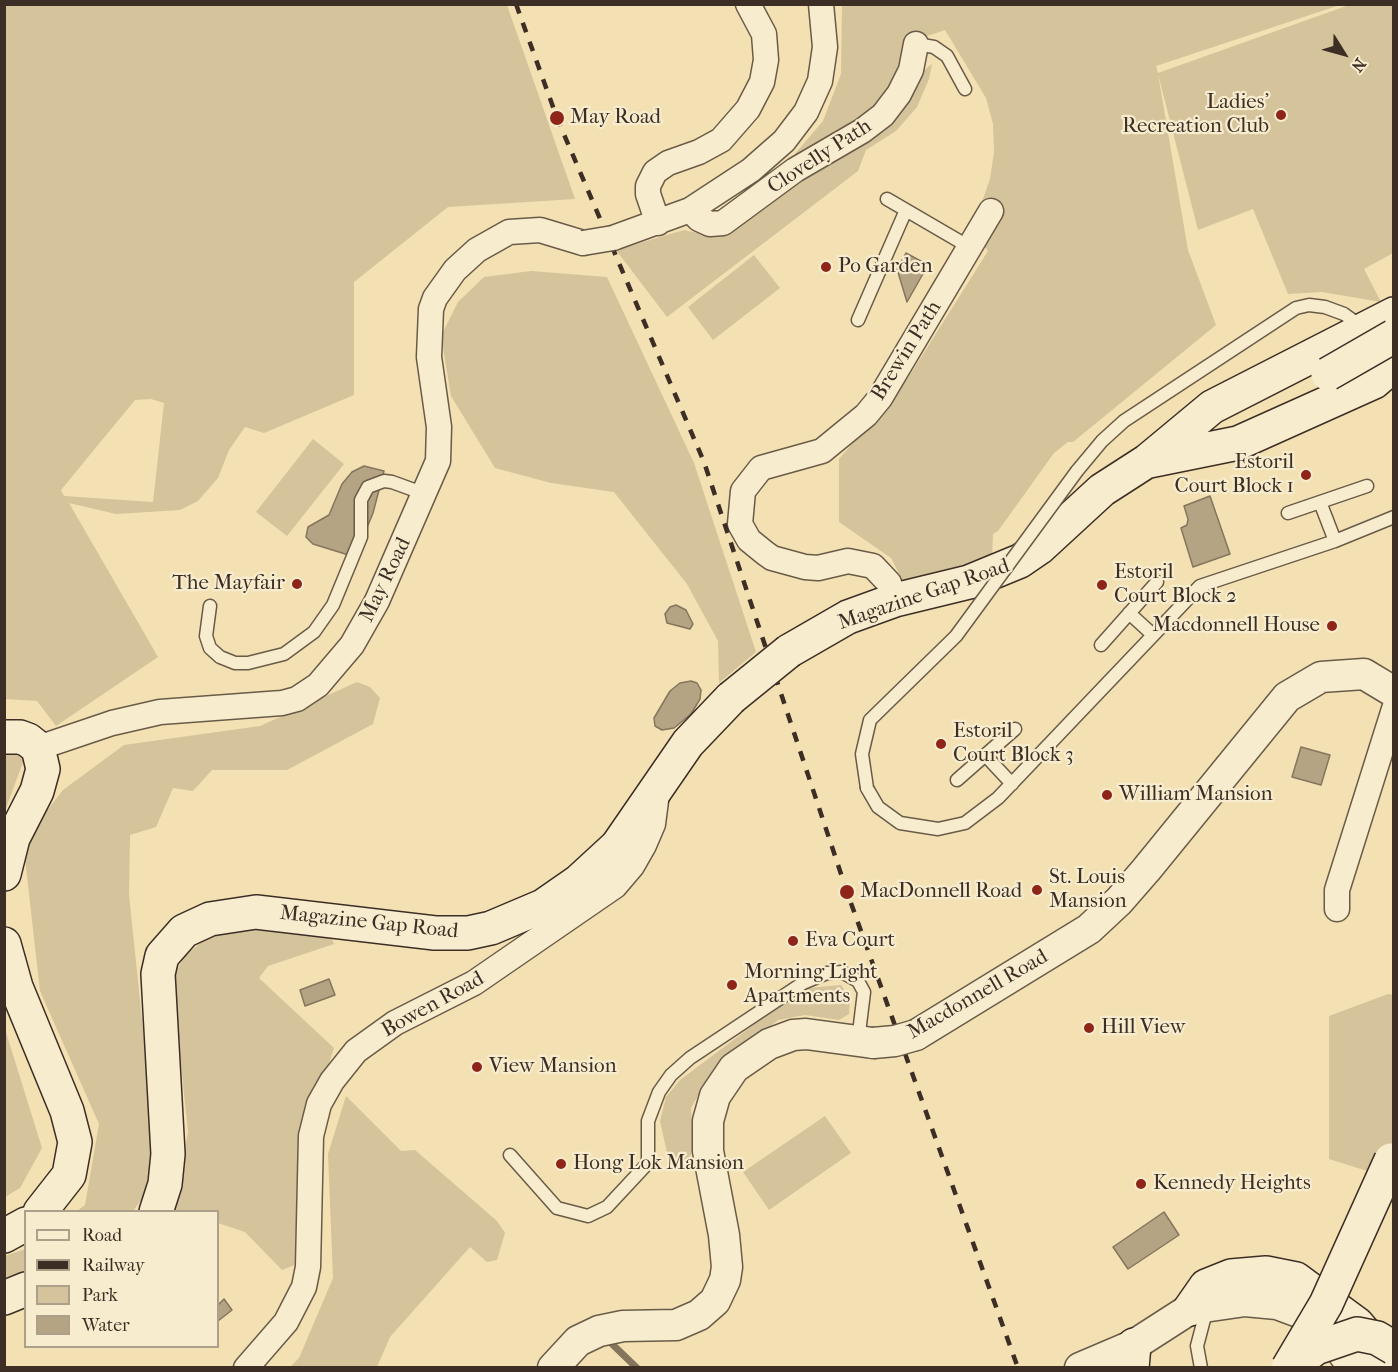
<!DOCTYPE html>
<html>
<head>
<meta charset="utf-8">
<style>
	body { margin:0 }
	#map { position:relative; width:1398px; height:1372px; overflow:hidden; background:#f3e1b3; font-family:"IM FELL French Canon",serif }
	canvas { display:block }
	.frame { position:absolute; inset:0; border:6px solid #3d2e25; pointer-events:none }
	.legend { position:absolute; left:24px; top:1210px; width:195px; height:138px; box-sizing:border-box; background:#f7ecce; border:2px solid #ada08a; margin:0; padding:8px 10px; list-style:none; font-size:18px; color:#3d2e25 }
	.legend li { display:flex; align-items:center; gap:12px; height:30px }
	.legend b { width:30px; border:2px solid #ada08a }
	.north { position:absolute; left:1314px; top:24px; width:60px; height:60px; -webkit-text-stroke:4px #f7ecce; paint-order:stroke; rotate:127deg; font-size:16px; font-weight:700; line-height:24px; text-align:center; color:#3d2e25 }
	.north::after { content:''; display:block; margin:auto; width:21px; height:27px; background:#3d2e25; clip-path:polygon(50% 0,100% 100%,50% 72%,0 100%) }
</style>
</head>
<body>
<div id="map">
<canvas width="1398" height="1372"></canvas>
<div class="frame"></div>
<ul class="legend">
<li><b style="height:8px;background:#f7ecce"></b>Road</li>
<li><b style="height:8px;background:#3d2e25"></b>Railway</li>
<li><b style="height:16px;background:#d4c39b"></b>Park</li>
<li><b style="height:16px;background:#b5a483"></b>Water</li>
</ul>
<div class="north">N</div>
</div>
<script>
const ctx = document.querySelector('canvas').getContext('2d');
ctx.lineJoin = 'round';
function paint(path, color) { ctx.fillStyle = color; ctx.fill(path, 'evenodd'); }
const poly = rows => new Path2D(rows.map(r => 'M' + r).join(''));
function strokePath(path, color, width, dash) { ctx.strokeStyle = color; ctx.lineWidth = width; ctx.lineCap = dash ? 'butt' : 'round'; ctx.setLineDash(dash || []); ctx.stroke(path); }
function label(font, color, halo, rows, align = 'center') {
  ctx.font = font + ' "IM FELL French Canon",serif'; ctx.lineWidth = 4.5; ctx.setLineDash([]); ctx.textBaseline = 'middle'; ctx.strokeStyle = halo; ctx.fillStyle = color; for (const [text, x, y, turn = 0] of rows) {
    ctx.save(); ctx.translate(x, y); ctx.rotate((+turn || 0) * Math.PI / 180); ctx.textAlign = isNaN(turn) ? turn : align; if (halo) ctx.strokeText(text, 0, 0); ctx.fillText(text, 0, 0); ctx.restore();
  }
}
const green = poly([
	[4,5,507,5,575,199,448,207,354,282,354,395,264,433,245,427,229,450,218,478,198,501,180,510,116,514,69,503,158,657,56,726,37,701,5,699],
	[151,399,164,403,153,502,64,496,61,490,135,400],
	[842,5,1340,5,1156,66,1158,73,1349,5,1393,5,1393,253,1364,269,1381,302,1322,292,1288,294,1253,209,1198,230,1158,74,1188,250,1216,325,1073,442,1068,442,1054,453,998,531,993,534,992,558,907,589,891,558,839,522,839,459,908,378,988,251,972,230,990,179,994,152,993,124,986,98,945,30,909,42,904,67,877,109,789,161,823,121,841,74],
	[932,64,929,79,917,107,896,131,866,150,858,171,667,317,616,250,684,230,707,235,718,233],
	[754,255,780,288,713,340,688,307],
	[531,271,607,277,694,463,756,652,719,683,718,641,687,584,614,492,551,483,495,468,451,396,441,336,458,302,484,277],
	[313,439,344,464,287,536,256,512],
	[357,682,370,687,380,698,373,724,287,770,212,770,193,791,173,788,156,827,130,835,129,895,155,1144,144,1196,133,1211,77,1211,85,1205,99,1124,40,991,23,841,63,790,124,745,260,726],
	[5,739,26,754,5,811],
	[261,929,329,932,334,944,268,966,259,978,334,1048,302,1145,297,1264,282,1270,245,1232,218,1223,218,1212,170,1212,175,1204,188,1132,172,978,185,956,213,932],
	[841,985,850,998,849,1014,839,1020,805,1015,778,1020,710,1075,691,1108,693,1149,688,1161,668,1157,660,1121,666,1097,680,1080,772,1011,808,988],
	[1388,994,1393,995,1393,1179,1329,1159,1329,1016],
	[5,1029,42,1148,20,1188,5,1197],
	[346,1096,401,1151,415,1150,497,1221,505,1233,497,1260,487,1262,470,1247,390,1337,377,1367,290,1367,299,1358,333,1278,328,1154],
	[825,1116,851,1153,769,1210,743,1172],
	[25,1249,25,1278,5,1286,5,1256]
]);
const water = poly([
	[906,253,928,265,907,302,897,269,906,253],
	[364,466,384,471,373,513,355,557,313,544,306,537,308,527,329,515,342,484,352,472,364,466],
	[1210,496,1230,554,1193,567,1181,528,1187,525,1188,519,1184,506,1210,496],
	[676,605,686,610,693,624,690,629,667,623,665,614,670,607,676,605],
	[691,681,697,683,701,690,700,699,691,714,674,728,662,730,655,726,654,718,670,691,680,683,691,681],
	[1301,747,1330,755,1321,785,1292,777,1301,747],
	[329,979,335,995,305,1006,300,990,329,979],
	[1164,1212,1179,1235,1128,1269,1113,1247,1164,1212],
	[224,1299,232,1310,218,1321,218,1305,224,1299]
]);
const stream = poly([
	[612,1344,637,1368]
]);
const service = poly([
	[916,44,934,47,947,56,965,89],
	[887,199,971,248],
	[858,320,906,210],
	[1077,471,1102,441,1124,421,1296,308,1309,305,1325,307,1344,314,1362,327],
	[1320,502,1335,541],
	[1288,513,1367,486],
	[210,606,206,636,210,648,220,657,235,663,248,663,284,654,314,632,333,605,361,537,361,500,368,487,384,481,392,482,425,494],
	[1129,613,1152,634],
	[1101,645,1157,582],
	[985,755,1012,784],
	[957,780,1015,729],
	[867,788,878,807,900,823,938,829,965,823,998,798,1200,586,1335,541,1394,517],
	[510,1155,557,1208,588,1216,607,1207,648,1163,648,1121,659,1092,671,1075,690,1058,803,983,827,973,842,972,858,981,864,992,858,1041],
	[1201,1368,1197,1346,1207,1308]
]);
const minor = poly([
	[690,210,699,219,710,224,723,223,795,170,862,131,883,115,899,94,911,70,916,44],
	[658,223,648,194,648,186,655,172,668,163,699,152,721,140,748,109,762,82,766,60,764,34,748,4],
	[613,238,690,210,751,170,784,141,806,112,820,81,825,47,821,4],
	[895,600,889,583,873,566,848,561,818,568,805,567,772,558,765,553,749,540,740,524,743,491,761,468,822,451,866,415,880,398,991,211],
	[38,748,112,723,160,712,282,703,297,699,318,685,352,645,377,601,438,461,439,427,429,357,431,309,435,298,455,270,477,250,509,232,540,230,583,243],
	[1337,909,1337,890,1394,709],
	[246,1368,286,1322,304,1287,308,1267,311,1136,319,1104,332,1081,356,1051,395,1023,474,983,615,886,632,866,644,845,653,824,657,793]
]);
const tertiary = poly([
	[916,1035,1089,929,1119,901,1146,870,1287,697,1321,677,1364,674,1394,692],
	[553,1368,578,1341,599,1331,623,1326,676,1325,699,1315,715,1301,725,1280,727,1267,724,1235,708,1151,708,1121,715,1096,734,1068,769,1044,793,1035,806,1034,873,1043],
	[1080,1368,1134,1345,1190,1309,1245,1301,1277,1304,1304,1314,1325,1329,1354,1368]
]);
const secondary = poly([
	[1149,461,1238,443,1374,382,1381,376,1384,364,1378,348,1365,329],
	[789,651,848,617,895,600,969,582,1020,561,1039,548,1102,490,1147,461,1212,407,1394,314],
	[4,737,20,737,28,740,38,748,43,769,37,791,13,838,4,874],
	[4,944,16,987,67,1111,75,1142,69,1175,40,1212],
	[156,1212,165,1184,168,1154,158,974,162,956,184,931,210,919,256,912,435,933,468,933,491,928,543,906,579,881,617,846,688,743,731,698],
	[4,1236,26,1224],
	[4,1298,26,1289],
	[1190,1309,1206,1286,1231,1276,1266,1273,1296,1279,1357,1324,1376,1346,1387,1368],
	[1132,1368,1134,1345]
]);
const rail = poly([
	[516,4,557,118,704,462,847,892,1018,1368]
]);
const serviceBridge = poly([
	[867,788,862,754,870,720,956,636,1077,471]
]);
const minorBridge = poly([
	[583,243,613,238]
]);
const tertiaryBridge = poly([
	[873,1043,895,1041,916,1035]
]);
const secondaryBridge = poly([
	[1328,374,1394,336],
	[731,698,789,651],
	[1293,1365,1316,1348,1357,1334,1377,1338,1394,1348],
	[1288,1368,1326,1304,1391,1160]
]);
const markers = [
	[1281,115,6,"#8f2418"],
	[557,118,8,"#8f2418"],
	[826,267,6,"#8f2418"],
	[1306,475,6,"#8f2418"],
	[297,584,6,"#8f2418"],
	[1102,585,6,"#8f2418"],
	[1332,626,6,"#8f2418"],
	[941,744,6,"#8f2418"],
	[1107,795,6,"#8f2418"],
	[1037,890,6,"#8f2418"],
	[847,892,8,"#8f2418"],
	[793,941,6,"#8f2418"],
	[732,985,6,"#8f2418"],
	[1089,1028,6,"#8f2418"],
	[477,1067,6,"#8f2418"],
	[561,1164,6,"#8f2418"],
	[1141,1184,6,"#8f2418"]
];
const poiNames = [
	["Ladies'",1269,103,"right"],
	["Recreation Club",1269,127,"right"],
	["May Road",570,118],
	["Po Garden",838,267],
	["Estoril",1294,463,"right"],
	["Court Block 1",1294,487,"right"],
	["Estoril",1114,573],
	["Court Block 2",1114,597],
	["The Mayfair",285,584,"right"],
	["Macdonnell House",1320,626,"right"],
	["Estoril",953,732],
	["Court Block 3",953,756],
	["William Mansion",1119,795],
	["St. Louis",1049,878],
	["Mansion",1049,902],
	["MacDonnell Road",860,892],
	["Eva Court",805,941],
	["Morning Light",744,973],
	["Apartments",744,997],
	["Hill View",1101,1028],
	["View Mansion",489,1067],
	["Hong Lok Mansion",573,1164],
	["Kennedy Heights",1153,1184]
];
const streetNames = [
	["Clovelly Path",820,157,-33],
	["Brewin Path",907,351,-58],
	["May Road",386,580,-64],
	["Magazine Gap Road",924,595,-19],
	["Magazine Gap Road",369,923,6],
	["Macdonnell Road",978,995,-30],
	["Bowen Road",433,1005,-29]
];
paint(green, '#d4c39b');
paint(water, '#b5a483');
strokePath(water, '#85755d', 1.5);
strokePath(stream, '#85755d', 7);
strokePath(service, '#6a5b48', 15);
strokePath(minor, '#6a5b48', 27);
strokePath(tertiary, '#6a5b48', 33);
strokePath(secondary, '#3d2e25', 36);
strokePath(service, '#f7ecce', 12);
strokePath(minor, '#f7ecce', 24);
strokePath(tertiary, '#f7ecce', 30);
strokePath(secondary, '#f7ecce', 33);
strokePath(rail, '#3d2e25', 4.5, [10, 10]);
strokePath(serviceBridge, '#6a5b48', 15, []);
strokePath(minorBridge, '#6a5b48', 27, []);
strokePath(tertiaryBridge, '#6a5b48', 33, []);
strokePath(secondaryBridge, '#3d2e25', 36, []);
strokePath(serviceBridge, '#f7ecce', 12);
strokePath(minorBridge, '#f7ecce', 24);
strokePath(tertiaryBridge, '#f7ecce', 30);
strokePath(secondaryBridge, '#f7ecce', 33);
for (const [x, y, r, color] of markers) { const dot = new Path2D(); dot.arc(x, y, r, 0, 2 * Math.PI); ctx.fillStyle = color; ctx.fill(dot); strokePath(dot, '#f7ecce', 2); }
label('21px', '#3d2e25', '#f7ecce', poiNames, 'left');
label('21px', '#3d2e25', '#f7ecce', streetNames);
</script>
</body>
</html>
